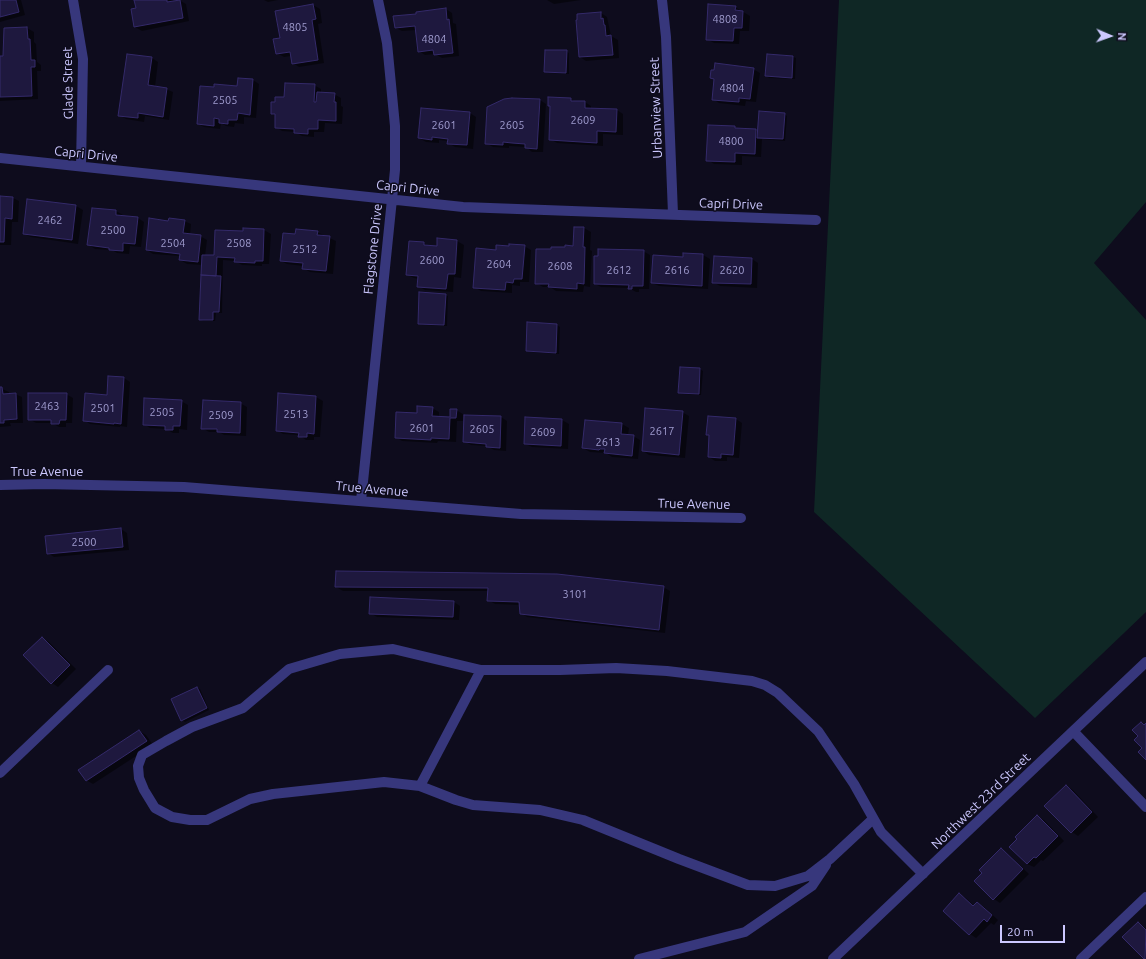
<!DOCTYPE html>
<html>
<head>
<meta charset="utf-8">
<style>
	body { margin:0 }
	#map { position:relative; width:1146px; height:959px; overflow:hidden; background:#0e0c1d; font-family:Ubuntu,sans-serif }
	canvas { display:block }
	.north { position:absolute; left:1090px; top:16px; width:40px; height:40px; -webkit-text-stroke:3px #0e0c1d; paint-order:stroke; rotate:92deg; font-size:11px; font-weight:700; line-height:16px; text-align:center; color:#ccc8ff }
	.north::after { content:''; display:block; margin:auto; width:14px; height:18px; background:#ccc8ff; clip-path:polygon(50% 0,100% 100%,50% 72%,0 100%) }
	.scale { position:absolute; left:1000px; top:925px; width:65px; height:18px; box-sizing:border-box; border:2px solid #ccc8ff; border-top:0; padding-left:5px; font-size:12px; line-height:14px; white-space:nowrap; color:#ccc8ff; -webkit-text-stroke:3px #0e0c1d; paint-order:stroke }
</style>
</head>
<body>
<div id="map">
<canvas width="1146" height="959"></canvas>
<div class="north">N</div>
<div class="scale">20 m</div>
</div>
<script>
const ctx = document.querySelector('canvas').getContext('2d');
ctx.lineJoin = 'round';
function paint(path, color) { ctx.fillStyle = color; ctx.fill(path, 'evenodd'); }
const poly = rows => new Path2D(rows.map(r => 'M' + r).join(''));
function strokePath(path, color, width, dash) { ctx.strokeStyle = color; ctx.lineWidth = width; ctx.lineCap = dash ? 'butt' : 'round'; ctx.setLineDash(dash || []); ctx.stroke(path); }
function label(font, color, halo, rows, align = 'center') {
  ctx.font = font + ' Ubuntu,sans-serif'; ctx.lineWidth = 3; ctx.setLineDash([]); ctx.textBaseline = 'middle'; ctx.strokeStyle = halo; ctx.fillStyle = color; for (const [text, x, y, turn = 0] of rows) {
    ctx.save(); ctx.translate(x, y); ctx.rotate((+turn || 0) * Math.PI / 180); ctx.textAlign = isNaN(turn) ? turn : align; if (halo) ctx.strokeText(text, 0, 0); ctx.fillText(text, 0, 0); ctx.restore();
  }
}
const green = poly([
	[839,0,1146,0,1146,202,1094,263,1146,320,1146,612,1035,718,814,512]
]);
const shadow = poly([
	[0,0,21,0,25,15,0,22],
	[135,0,173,0,173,1,179,0,186,4,189,21,142,31,135,27,137,9],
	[264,0,278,0,268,2],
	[547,0,581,0,554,4],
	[313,5,320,9,322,23,318,24,324,63,299,67,293,63,291,56,284,57,277,53,281,38,276,12],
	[735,7,750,16,749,31,740,31,739,44,714,43,707,39],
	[446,9,452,13,453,23,456,24,459,56,442,58,435,54,425,55,419,51,416,30,402,31,396,28],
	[601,13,607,17,611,36,618,40,619,58,586,61,580,57],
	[27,28,34,32,34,42,36,44,37,62,41,65,41,71,37,71,38,99,0,101,0,57,4,57],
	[566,51,569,53,569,74,548,73,545,71],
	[128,55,152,58,158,62,155,87,166,89,173,92,169,120,145,116,144,122,126,119,119,115],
	[793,57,796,58,795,79,769,78,766,76],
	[753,69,760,73,756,102,746,101,745,106,719,103,713,99,715,80,711,78],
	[253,80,259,84,256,118,244,117,244,124,235,123,234,127,226,126,221,123,220,129,204,127,198,124,238,87],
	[314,85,321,89,321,93,334,94,341,98,341,106,343,107,342,124,325,123,324,132,314,132,314,137,302,136,295,132,282,131,276,127,276,116,272,114,275,103],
	[571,99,575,102,585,102,591,106,591,109,617,110,623,114,623,135,603,134,603,146,557,143,550,139,551,107,549,105],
	[540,100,546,104,543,152,532,152,526,147,509,146,509,148,493,147,486,143],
	[470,113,476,117,473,149,455,147,448,143,448,141,439,140,439,143,426,142,419,138],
	[784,114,787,116,785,141,762,139,761,157,742,156,742,165,714,164,708,160,709,126,735,127,739,129,755,130,759,132],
	[0,197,13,198,19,201,18,222,12,222,11,245,0,245],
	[28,200,76,206,83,210,78,244,31,237,24,234],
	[93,209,116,211,123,215,122,217,138,218,144,222,141,247,130,246,129,254,117,253,112,250,95,249,89,245],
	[184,221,191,224,190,235,200,236,207,240,205,256,214,256,244,232,244,229,264,230,271,234,269,264,262,264,262,266,242,265,235,261,223,260,222,313,216,313,215,321,203,321,200,319,203,265,187,264,180,260,180,256,153,254,147,250,169,222],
	[574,228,584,228,591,232,590,250,592,251,590,287,584,286,583,292,556,291,550,287,543,287,536,283,552,250,574,247],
	[317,232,336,241,333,274,310,272,303,268,303,266,287,264,281,261,296,235],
	[438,239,457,241,464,245,461,278,454,277,453,292,425,290,418,286,419,279,414,278,407,275,410,242,424,243,430,247,438,247],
	[524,246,531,250,529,282,520,282,520,286,512,285,512,293,481,291,474,287,497,251,509,247],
	[643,251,650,255,649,289,639,289,639,292,636,292,629,288,601,287,595,284],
	[703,255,710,259,708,289,659,286,652,283,684,258],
	[752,259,758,263,757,288,720,286,713,282],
	[445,295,448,296,447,326,422,325,419,323],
	[557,325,560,327,559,354,530,352,527,351],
	[700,369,703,371,701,395,682,394,679,393],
	[124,378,130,382,127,427,120,426,120,427,90,424,84,420],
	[0,388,9,392,9,394,15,394,22,397,23,423,10,423,11,426,0,427],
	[66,394,73,398,72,423,66,423,66,427,59,427,52,423,36,423,29,419],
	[279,394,316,397,323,401,320,437,314,437,314,440,306,440,299,435,283,434,277,430],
	[181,401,188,405,187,430,179,429,179,433,173,433,166,429,150,428,144,424],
	[240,403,247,407,246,436,224,435,219,432,209,432,202,428],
	[432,408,439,412,439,418,451,418,451,410,456,410,463,414,463,421,457,421,456,442,438,441,437,443,402,441,396,437],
	[682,412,689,416,685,458,649,455,643,451],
	[501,417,507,421,506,451,494,450,487,446,471,445,464,441],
	[526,418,562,420,569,424,568,449,532,447,525,444],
	[736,419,742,423,739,458,727,457,727,461,715,461,709,457,710,436,707,434],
	[586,421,622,424,629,428,628,435,633,436,640,440,638,459,612,457,606,453,590,452,583,448],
	[121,529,127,533,129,550,54,557,48,553],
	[336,587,663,587,670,591,665,633,527,617,521,613,520,605,495,604,488,600,489,591,343,591],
	[454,602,460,606,459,620,377,617,370,613],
	[42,638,49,642,76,669,58,687,52,683],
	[197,688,200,689,209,710,185,722,182,720],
	[139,731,146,735,153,745,93,784,86,780],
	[1066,786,1073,790,1098,817,1078,836,1072,832,1046,806],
	[1037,817,1044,820,1064,841,1043,861,1041,860,1034,867,1027,864],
	[1001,849,1007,853,1029,874,1000,903,994,899],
	[959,894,966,898,974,906,977,903,984,907,998,920,994,925,991,923,976,938,970,934],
	[1138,923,1146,928,1146,959,1124,937]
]);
const building = poly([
	[0,0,16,0,19,12,0,17,0,0],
	[134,0,167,0,167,2,180,0,183,18,134,27,131,9,136,8,134,0],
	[313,4,316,19,312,20,318,60,292,64,290,52,276,54,273,39,280,38,275,11,313,4],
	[708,4,736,6,735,10,743,11,742,28,734,28,733,41,706,40,708,4],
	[446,8,447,20,449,19,453,53,434,55,433,50,418,52,415,26,395,28,393,16,416,14,416,12,446,8],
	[601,12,601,19,603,18,604,25,605,25,606,36,611,35,613,55,579,57,576,20,577,20,577,14,601,12],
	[27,27,28,39,30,39,31,60,35,60,35,67,31,67,32,96,0,97,0,56,3,56,4,28,27,27],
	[545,50,567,50,566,73,544,72,545,50],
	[127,54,152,57,148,85,167,88,163,117,138,113,138,118,118,116,127,54],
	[767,54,793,56,792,78,765,76,767,54],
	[715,63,754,68,750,99,739,98,739,102,712,100,714,79,710,78,711,70,714,70,715,63],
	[238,78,253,79,250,115,238,113,237,120,228,120,228,124,219,123,219,119,214,118,214,126,197,124,200,86,214,87,214,84,237,86,238,78],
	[285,83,315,84,314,102,316,102,317,92,335,93,334,102,336,102,336,121,318,120,318,129,308,129,308,134,294,133,294,129,275,128,275,114,271,114,271,102,275,102,275,97,284,97,285,83],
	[548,97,571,98,571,101,585,101,585,108,617,109,616,132,597,131,597,143,549,140,550,106,548,106,548,97],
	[512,98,540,99,537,149,525,148,525,144,512,143,503,142,503,145,485,144,487,107,504,99,512,98],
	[421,108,470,112,467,145,447,144,448,139,432,137,432,140,418,138,421,108],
	[759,111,785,113,783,139,757,138,759,111],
	[708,125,735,126,735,128,756,129,755,154,735,153,735,162,706,161,708,125],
	[0,196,13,197,12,219,5,218,4,242,0,242,0,196],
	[27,199,76,205,72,240,23,234,27,199],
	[92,208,116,210,116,215,138,217,135,244,123,243,123,251,109,250,109,248,87,245,92,208],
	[149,218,168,221,169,218,185,220,183,233,201,235,198,262,179,260,180,254,146,250,149,218],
	[574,227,584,227,583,247,585,247,584,284,577,283,577,289,548,287,549,284,535,284,536,249,551,249,551,247,565,247,565,245,573,246,574,227],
	[243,228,264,229,263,261,255,261,255,263,234,262,235,258,217,257,216,276,201,275,202,255,214,255,215,230,243,231,243,228],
	[296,229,318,231,317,235,330,236,326,271,302,269,303,263,280,261,283,233,295,234,296,229],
	[437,238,457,240,455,274,448,274,446,289,417,287,418,276,406,275,409,241,424,242,424,245,437,246,437,238],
	[509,244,525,245,522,279,514,279,513,283,506,282,505,290,473,288,476,248,496,250,496,245,509,246,509,244],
	[598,249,644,250,643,286,632,286,632,289,628,289,629,285,594,284,594,256,598,256,598,249],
	[683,253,703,254,702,286,651,283,653,255,683,257,683,253],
	[714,256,752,258,751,284,712,283,714,256],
	[201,275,221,276,219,312,213,312,213,320,199,320,201,275],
	[419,292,446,294,444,325,418,324,419,292],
	[527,322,557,324,556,353,526,351,527,322],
	[680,367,700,368,699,394,678,393,680,367],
	[108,376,124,377,121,424,114,423,114,424,83,421,85,393,107,395,108,376],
	[0,387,2,387,3,394,16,393,17,419,4,420,4,423,0,423,0,387],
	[28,393,67,393,66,420,60,420,59,424,51,424,51,420,28,420,28,393],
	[278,393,316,396,314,434,307,433,307,437,298,437,299,433,276,431,278,393],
	[144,398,182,400,180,426,173,426,173,430,165,430,165,426,143,425,144,398],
	[203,400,241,402,240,433,217,432,217,429,201,429,203,400],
	[417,406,433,407,432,416,450,417,450,409,457,409,456,418,450,418,449,439,431,438,431,440,395,438,396,412,417,413,417,406],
	[645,408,683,411,679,455,642,451,645,408],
	[464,415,501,416,500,448,486,447,486,444,463,442,464,415],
	[708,416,736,418,733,455,721,454,721,458,708,457,709,435,706,435,708,416],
	[525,417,562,419,561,446,524,444,525,417],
	[585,420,622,423,621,434,634,435,632,456,604,453,605,449,600,449,599,450,582,448,585,420],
	[121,528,123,547,47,554,45,536,121,528],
	[336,571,557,574,664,586,659,630,520,614,519,602,487,601,488,588,335,587,336,571],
	[370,597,454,601,453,617,369,614,370,597],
	[42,637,70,665,51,684,23,655,42,637],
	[197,687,207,708,181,721,171,699,197,687],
	[1141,722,1144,725,1146,723,1146,760,1138,752,1142,748,1134,740,1138,736,1132,730,1141,722],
	[139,730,147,741,86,781,78,770,139,730],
	[1066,785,1092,812,1071,833,1044,806,1066,785],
	[1037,815,1058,836,1036,858,1034,857,1027,864,1009,847,1017,839,1015,837,1037,815],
	[1001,848,1023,869,993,900,974,881,982,873,979,870,1001,848],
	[959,893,973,906,977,902,992,915,987,922,984,919,969,935,943,911,959,893],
	[1138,922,1146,930,1145,959,1144,959,1122,937,1138,922]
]);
const service = poly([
	[420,786,481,670],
	[873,819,830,859,808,876,775,886,748,885,679,859,583,820,540,810,473,805,456,800,420,786,384,782,273,794,250,799,207,820,190,820,172,817,155,808,144,790,139,778,138,766,142,755,166,741,192,727,243,708,289,669,340,654,393,649,481,670,560,670,616,668,667,671,752,681,765,685,778,693,818,731,854,784,881,832,923,874],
	[639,959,745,932,812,886,826,865],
	[1081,959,1146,897]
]);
const minor = poly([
	[73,0,83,59,81,166],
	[662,0,666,37,673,214],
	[0,158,463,207,816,220],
	[0,485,44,484,184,487,521,514,741,518],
	[361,501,395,170,395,126,387,43,378,0],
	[1073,731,1146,807],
	[0,773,108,670],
	[833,959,1146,662]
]);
const numberNames = [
	["4808",725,19],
	["4805",295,27],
	["4804",434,39],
	["4804",732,88],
	["2505",225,100],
	["2609",583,120],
	["2601",444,125],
	["2605",512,125],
	["4800",731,141],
	["2462",50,220],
	["2500",113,230],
	["2504",173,243],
	["2508",239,243],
	["2512",305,249],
	["2600",432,260],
	["2604",499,264],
	["2608",560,266],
	["2612",619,270],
	["2616",677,270],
	["2620",732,270],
	["2463",47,406],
	["2501",103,408],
	["2505",162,412],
	["2513",296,414],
	["2509",221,415],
	["2601",422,428],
	["2605",482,429],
	["2617",662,431],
	["2609",543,432],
	["2613",608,442],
	["2500",84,542],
	["3101",575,594]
];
const streetNames = [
	["Glade Street",68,83,-91],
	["Urbanview Street",656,108,-92],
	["Capri Drive",86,154,6],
	["Capri Drive",408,188,6],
	["Capri Drive",731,204,2],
	["Flagstone Drive",373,249,-84],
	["True Avenue",47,472],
	["True Avenue",372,489,5],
	["True Avenue",694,504,1],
	["Northwest 23rd Street",981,801,-44]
];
paint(green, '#0f2725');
paint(shadow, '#0007');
paint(building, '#1e183e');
strokePath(building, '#342a6a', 1);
strokePath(service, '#37377c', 10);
strokePath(minor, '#37377c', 10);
label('11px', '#a09ccf', null, numberNames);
label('13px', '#ccc8ff', '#0e0c1d', streetNames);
</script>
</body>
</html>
